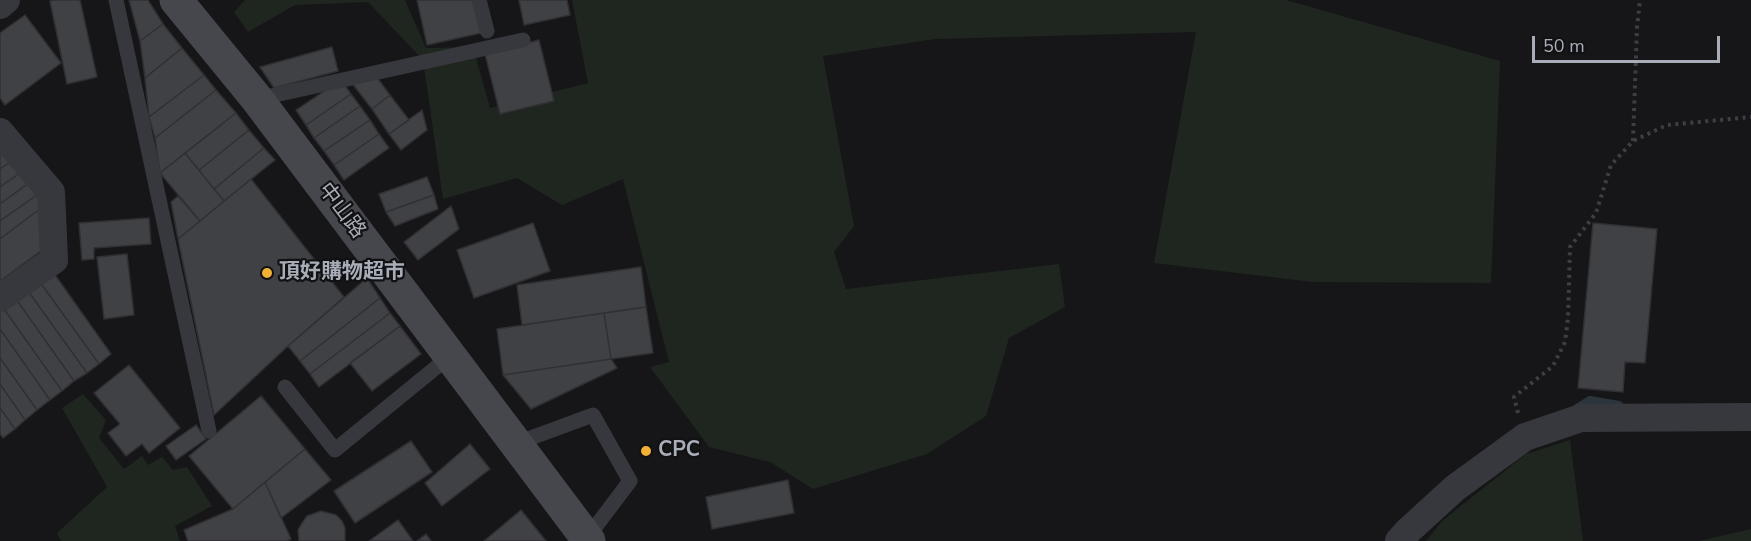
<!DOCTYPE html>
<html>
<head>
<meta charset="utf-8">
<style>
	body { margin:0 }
	#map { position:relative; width:1751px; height:541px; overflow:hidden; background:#161618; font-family:"Nunito Sans",sans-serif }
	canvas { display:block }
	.scale { position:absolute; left:1532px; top:36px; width:188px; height:27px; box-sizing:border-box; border:3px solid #a8adb8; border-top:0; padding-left:8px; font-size:18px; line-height:21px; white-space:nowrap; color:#a8adb8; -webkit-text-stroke:4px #111113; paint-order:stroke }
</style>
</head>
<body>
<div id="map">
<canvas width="1751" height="541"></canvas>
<div class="scale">50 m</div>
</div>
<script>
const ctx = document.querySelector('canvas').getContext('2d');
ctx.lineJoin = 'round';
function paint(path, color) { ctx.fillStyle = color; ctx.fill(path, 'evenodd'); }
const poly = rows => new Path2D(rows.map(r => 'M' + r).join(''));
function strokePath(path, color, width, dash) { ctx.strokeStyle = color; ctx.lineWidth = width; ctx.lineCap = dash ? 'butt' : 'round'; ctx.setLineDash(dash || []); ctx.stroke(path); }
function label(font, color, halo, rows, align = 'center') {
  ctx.font = font + ' "Nunito Sans","Noto Sans TC",sans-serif'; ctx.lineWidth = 4.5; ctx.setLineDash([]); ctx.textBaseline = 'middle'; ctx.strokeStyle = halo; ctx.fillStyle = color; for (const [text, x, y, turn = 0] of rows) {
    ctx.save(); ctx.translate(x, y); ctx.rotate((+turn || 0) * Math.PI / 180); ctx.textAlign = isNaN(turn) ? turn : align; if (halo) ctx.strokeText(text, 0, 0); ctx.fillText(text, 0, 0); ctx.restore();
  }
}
const green = poly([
	[245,0,405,0,426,48,473,47,490,108,588,83,572,0,1286,0,1500,61,1491,283,1313,282,1154,263,1196,32,935,39,823,56,854,226,834,252,846,289,1059,264,1065,307,1009,338,986,416,927,454,813,489,770,462,709,447,650,367,669,362,623,179,562,205,517,178,443,199,423,60,368,2,295,5,248,32,234,12],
	[83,394,106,420,99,438,124,469,142,456,148,465,162,457,173,470,187,467,212,506,175,526,180,541,61,541,57,533,107,487,62,408],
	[1570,440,1583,541,1426,541,1442,521,1526,454],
	[1751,529,1751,541,1699,541]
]);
const stream = poly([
	[1577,408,1590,400,1619,405]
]);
const building = poly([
	[55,0,80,0,97,77,67,84,50,1,55,0],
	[129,0,148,0,163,24,140,41,129,0],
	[417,0,474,0,481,33,427,45,417,0],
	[519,0,567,0,570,15,524,25,519,0],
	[25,15,61,63,5,105,0,98,0,33,25,15],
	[163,24,182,48,145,78,140,41,163,24],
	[539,40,554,101,500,114,485,54,539,40],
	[332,47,338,71,274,88,260,67,332,47],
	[182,48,204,75,149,117,145,78,182,48],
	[370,68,390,95,372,109,351,82,370,68],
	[204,75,216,90,155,138,149,117,204,75],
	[341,80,351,94,306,125,296,110,341,80],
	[216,90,236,113,160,173,155,138,216,90],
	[351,94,360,106,314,138,306,125,351,94],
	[390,95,409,120,389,134,372,109,390,95],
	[360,106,370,120,324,151,314,138,360,106],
	[422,110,427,130,401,150,389,134,422,110],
	[236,113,249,130,199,170,185,153,236,113],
	[370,120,379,134,334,165,324,151,370,120],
	[249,130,264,148,214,189,199,170,249,130],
	[379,134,389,148,344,180,334,165,379,134],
	[264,148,275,160,224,201,214,189,264,148],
	[0,152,12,161,0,169,0,152],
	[185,153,224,201,200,221,160,173,185,153],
	[12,161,20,173,0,187,0,169,12,161],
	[20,173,29,183,0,204,0,187,20,173],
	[427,177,434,195,386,212,379,194,427,177],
	[251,179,344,297,288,346,214,415,178,239,251,179],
	[29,183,37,195,0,221,0,204,29,183],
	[37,195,45,205,0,239,0,221,37,195],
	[434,195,438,209,395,226,386,212,434,195],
	[178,196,200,221,178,239,171,202,178,196],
	[45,205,45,248,0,281,0,239,45,205],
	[451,206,459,229,418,260,404,242,451,206],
	[149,218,151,244,94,248,94,259,82,260,79,223,149,218],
	[533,223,550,271,474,298,457,250,533,223],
	[1593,223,1657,229,1645,363,1625,362,1623,392,1578,388,1593,223],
	[127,254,134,315,104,319,97,257,127,254],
	[641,267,646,307,522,325,517,285,641,267],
	[53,272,111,354,99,364,40,282,53,272],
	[367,278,380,298,300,361,288,346,367,278],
	[40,282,99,364,87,373,28,291,40,282],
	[28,291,87,373,74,381,16,299,28,291],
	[380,298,390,313,310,374,300,361,380,298],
	[16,299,74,381,62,391,4,309,16,299],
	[646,307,653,353,611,359,604,313,646,307],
	[4,309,62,391,50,400,0,329,0,312,4,309],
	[390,313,400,326,319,387,310,374,390,313],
	[604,313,611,359,503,375,497,329,604,313],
	[400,326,421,354,372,391,350,363,400,326],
	[0,329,50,400,37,410,0,358,0,329],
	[0,358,37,410,25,420,0,384,0,358],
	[611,359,617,368,531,409,503,375,611,359],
	[129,365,180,428,149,453,142,444,126,456,108,433,120,424,94,393,129,365],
	[0,384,25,420,15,429,0,408,0,384],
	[261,396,305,449,233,509,189,456,261,396],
	[0,408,15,429,3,438,0,434,0,408],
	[196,425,206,439,176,460,166,446,196,425],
	[411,441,432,472,355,523,334,491,411,441],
	[470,444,490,469,442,506,425,483,470,444],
	[305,449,331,480,281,518,265,482,305,449],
	[788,480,794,513,712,529,706,497,788,480],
	[265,482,291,539,287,541,188,541,184,530,233,509,265,482],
	[521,510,546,541,484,541,521,510],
	[321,511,336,515,342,521,345,528,345,541,299,541,298,530,302,523,307,516,321,511],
	[398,520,413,541,369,541,398,520],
	[426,534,431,541,417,541,426,534]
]);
const path = poly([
	[1633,141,1637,28,1640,0],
	[1518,413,1514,397,1553,366,1565,342,1568,318,1570,247,1596,213,1611,165,1633,141,1667,125,1751,117]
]);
const service = poly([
	[116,0,209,431],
	[479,0,487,31],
	[257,99,523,40],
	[285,387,335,450,450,356],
	[517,443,593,415,630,481,587,538]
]);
const minor = poly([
	[0,5,6,0],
	[0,132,51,192,54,260,0,298],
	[1399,541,1409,530,1455,488,1525,437,1581,418,1751,417]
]);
const secondary = poly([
	[176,0,257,99,589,541]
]);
const markers = [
	[267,273,6,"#f2b134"],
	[646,451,6,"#f2b134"]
];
const streetNames = [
	["中山路",341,211,53]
];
const poiNames = [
	["頂好購物超市",279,273],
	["CPC",658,451]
];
paint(green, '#1e261f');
strokePath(stream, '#2c353c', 8);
paint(building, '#404145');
strokePath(building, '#303034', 1.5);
strokePath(path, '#3d3f44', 4, [3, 4.5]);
strokePath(service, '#37383d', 15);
strokePath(minor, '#37383d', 28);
strokePath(secondary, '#45474d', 33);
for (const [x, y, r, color] of markers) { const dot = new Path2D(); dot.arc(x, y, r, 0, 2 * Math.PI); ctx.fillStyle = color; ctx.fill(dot); strokePath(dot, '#111113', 2); }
label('21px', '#a8adb8', '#111113', streetNames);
label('bold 21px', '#a8adb8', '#111113', poiNames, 'left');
</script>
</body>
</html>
